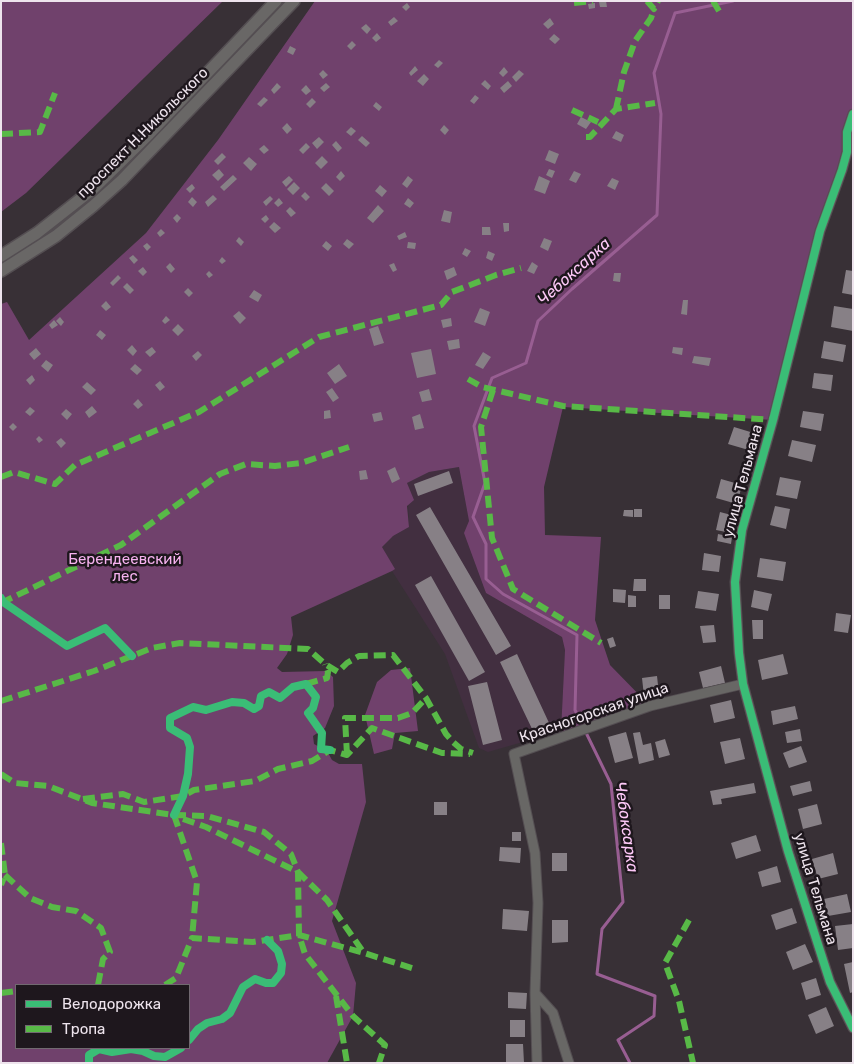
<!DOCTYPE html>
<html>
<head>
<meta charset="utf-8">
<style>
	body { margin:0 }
	#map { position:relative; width:854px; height:1064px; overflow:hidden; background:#383036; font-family:Rubik,sans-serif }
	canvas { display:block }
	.frame { position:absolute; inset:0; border:2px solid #eee4ed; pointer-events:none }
	.legend { position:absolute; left:15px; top:984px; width:175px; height:65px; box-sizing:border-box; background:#1e171d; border:1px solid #716970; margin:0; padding:6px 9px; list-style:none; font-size:15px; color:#eee4ed }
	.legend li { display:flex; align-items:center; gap:10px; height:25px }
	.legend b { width:25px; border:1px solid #716970 }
</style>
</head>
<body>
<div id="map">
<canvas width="854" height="1064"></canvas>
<div class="frame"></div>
<ul class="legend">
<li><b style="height:6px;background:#3abd76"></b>Велодорожка</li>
<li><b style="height:6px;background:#58b947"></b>Тропа</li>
</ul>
</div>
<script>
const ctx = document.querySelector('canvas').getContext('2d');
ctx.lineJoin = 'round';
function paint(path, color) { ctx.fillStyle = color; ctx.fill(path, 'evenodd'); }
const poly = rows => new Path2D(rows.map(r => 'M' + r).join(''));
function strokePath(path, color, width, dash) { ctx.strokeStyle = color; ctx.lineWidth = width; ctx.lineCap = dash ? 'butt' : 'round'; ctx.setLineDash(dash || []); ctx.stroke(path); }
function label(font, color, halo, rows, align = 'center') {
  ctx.font = font + ' Rubik,sans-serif'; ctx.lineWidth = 5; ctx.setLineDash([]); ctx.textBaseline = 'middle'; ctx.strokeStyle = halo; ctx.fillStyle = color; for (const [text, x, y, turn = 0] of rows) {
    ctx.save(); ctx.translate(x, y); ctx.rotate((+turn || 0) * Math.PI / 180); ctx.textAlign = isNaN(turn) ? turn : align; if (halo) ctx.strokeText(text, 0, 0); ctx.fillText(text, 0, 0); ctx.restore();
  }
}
const built = poly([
	[459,467,469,521,486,593,562,637,565,650,561,731,488,752,479,748,445,654,392,571,394,569,382,547,393,536,409,527,407,483,429,472]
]);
const green = poly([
	[1,1,223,1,26,193,1,212],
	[315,1,853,1,853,114,847,152,820,231,773,420,563,407,544,487,545,535,601,537,595,620,610,665,650,706,571,734,561,731,565,650,562,637,486,593,464,533,469,521,459,467,429,472,407,483,414,500,407,506,409,527,393,536,382,547,395,569,392,571,291,617,293,635,287,654,277,668,282,672,326,671,333,677,334,706,325,728,313,736,314,744,327,751,332,760,339,764,362,764,366,802,332,921,356,983,353,1016,327,1063,1,1063,1,304,7,302,29,340,146,233,218,140],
	[16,985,189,985,189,1048,16,1048],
	[410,668,418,731,395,733,392,749,374,754,365,715,377,682,391,670]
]);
const stream = poly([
	[630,1063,618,1040,654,1016,655,996,597,974,602,929,623,902,611,784,575,710,577,635,503,594,486,579,486,544,473,517,485,483,474,426,492,378,526,363,538,321,572,289,657,215,661,114,654,73,675,13,733,1]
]);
const building = poly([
	[606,1,607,7,600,7,599,2],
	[407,3,410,7,406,11,402,7],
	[595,3,595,8,589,9,588,4],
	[394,17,398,21,391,26,388,22],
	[550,18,554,24,548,29,543,24],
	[366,24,371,29,367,34,361,28],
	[377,33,381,38,376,42,372,38],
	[554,34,560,39,555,44,549,39],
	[352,41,356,45,351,50,347,46],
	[290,46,296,49,293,55,287,52],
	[439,60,443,63,438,68,434,65],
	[415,66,418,70,411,76,409,73],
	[504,67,508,72,503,77,499,73],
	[323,70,328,75,323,79,319,74],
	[519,70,524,74,516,82,512,77],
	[424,74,429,79,423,86,417,81],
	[485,80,491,86,488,90,481,84],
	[508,81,512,86,504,93,500,88],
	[277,83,281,87,274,94,271,90],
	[326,83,330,87,324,92,320,88],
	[306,85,311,91,306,95,301,90],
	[475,95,479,98,474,104,470,101],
	[264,97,268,100,261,107,257,104],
	[312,98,316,102,310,108,306,104],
	[376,102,382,107,379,111,373,106],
	[581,117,591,122,586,129,577,124],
	[287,123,292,129,287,134,282,128],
	[444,125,449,130,445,135,440,130],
	[351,127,356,131,351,136,346,132],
	[616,131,624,135,621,142,612,138],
	[362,136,370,143,366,147,358,140],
	[319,137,324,142,317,149,312,143],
	[336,141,342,148,338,152,332,145],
	[306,143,310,147,303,154,299,150],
	[264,145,269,150,264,154,259,149],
	[549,150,559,154,555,164,545,160],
	[222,153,226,157,218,165,214,161],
	[322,156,328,162,321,169,315,163],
	[249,157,257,164,251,171,243,163],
	[219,169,224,175,218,181,212,175],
	[549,169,555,171,552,178,546,175],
	[341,171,345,176,340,181,336,177],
	[574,171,581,174,576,183,569,180],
	[233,175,237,179,224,191,220,187],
	[289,176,293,180,286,187,282,182],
	[408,176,413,180,407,188,402,184],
	[539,176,550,181,545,194,534,190],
	[612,178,619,181,615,190,607,186],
	[294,182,300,188,293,195,287,189],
	[326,183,334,191,329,196,321,188],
	[192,184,195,188,190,193,186,189],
	[380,185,387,191,382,197,375,191],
	[305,192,310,197,306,201,301,196],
	[213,195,217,199,208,207,205,202],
	[270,196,273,199,266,206,263,202],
	[192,197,197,202,193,207,188,202],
	[279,198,283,203,278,207,274,203],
	[408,198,414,203,410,208,404,204],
	[378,205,384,211,373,223,367,218],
	[290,207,296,213,291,217,286,211],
	[444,210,452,212,450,223,441,221],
	[177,214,181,218,177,223,173,218],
	[266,215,269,219,265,223,261,219],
	[274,222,281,228,275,233,269,227],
	[503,223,509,223,509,231,504,232],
	[482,227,490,227,491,235,482,235],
	[161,229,165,233,160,237,157,233],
	[405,232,407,237,399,240,397,236],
	[239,237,244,242,241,246,236,241],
	[544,238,552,241,548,251,540,247],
	[347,239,354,244,349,249,343,244],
	[326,241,332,246,328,251,322,246],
	[408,242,416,243,415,249,407,248],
	[147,243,151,247,147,251,143,246],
	[465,248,471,251,467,257,462,254],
	[488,251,495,254,492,261,486,258],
	[133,255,138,260,134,264,129,258],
	[222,257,226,261,222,264,219,261],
	[532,262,538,266,534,274,527,271],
	[170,263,175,269,171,273,166,267],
	[394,263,397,270,393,272,389,265],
	[143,267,147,272,143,276,138,271],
	[454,267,457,275,447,280,444,271],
	[846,270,853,271,853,295,842,293],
	[209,271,213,275,209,278,206,274],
	[614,273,621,273,620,282,613,281],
	[118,275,121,278,113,286,110,283],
	[127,283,134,290,130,294,123,287],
	[188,288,193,293,189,297,184,292],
	[254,290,262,295,258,302,249,297],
	[683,300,688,300,687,315,681,314],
	[106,301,111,307,106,311,101,306],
	[834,306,853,309,853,331,831,327],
	[480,308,490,312,485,326,474,322],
	[239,311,246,318,240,324,233,316],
	[166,316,170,320,165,324,162,321],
	[60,317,64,322,61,326,56,321],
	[451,318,452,326,443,328,441,320],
	[54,320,58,325,52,329,49,325],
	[178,324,184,330,178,336,172,330],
	[378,326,384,343,374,346,369,329],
	[100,330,106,335,102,340,96,335],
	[459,339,460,348,449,350,447,341],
	[824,341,846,345,843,362,821,358],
	[132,345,137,351,133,356,127,350],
	[152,347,156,352,150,357,145,352],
	[673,347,683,348,682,355,672,353],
	[36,348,41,354,34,360,29,354],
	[431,349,436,374,417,378,411,353],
	[198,351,202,355,196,361,192,356],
	[483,352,491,357,483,369,475,365],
	[694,356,711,358,709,366,692,363],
	[46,360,53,365,48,372,41,366],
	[135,364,142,370,137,375,130,369],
	[339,364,347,376,335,384,327,373],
	[814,373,833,375,831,391,812,388],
	[32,375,35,380,30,385,26,380],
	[160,381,165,387,160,391,155,385],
	[87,382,96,390,91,395,82,387],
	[332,388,339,398,333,402,326,392],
	[429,389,432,400,422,402,419,392],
	[138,399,143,405,138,409,133,404],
	[92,406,97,412,89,418,85,412],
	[30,407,35,411,30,416,25,412],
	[66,409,72,414,67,420,61,414],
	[330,410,331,418,324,419,324,411],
	[803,411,824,414,821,431,800,427],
	[381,412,383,420,374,422,372,414],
	[420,414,424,428,415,430,412,417],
	[13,423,17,427,13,431,9,427],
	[734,427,757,434,752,451,728,444],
	[39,436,43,440,39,443,36,439],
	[61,438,66,443,61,448,56,442],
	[792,440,816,445,812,462,788,456],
	[395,467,400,479,392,483,387,471],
	[366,470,368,479,360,480,359,471],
	[449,471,453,483,418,496,414,484],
	[780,477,801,481,797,499,776,495],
	[721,479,742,485,737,504,716,498],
	[775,506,790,509,786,529,770,525],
	[430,507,511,646,496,655,416,515],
	[634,509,642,509,642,517,634,517],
	[624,510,633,510,633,517,623,516],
	[720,512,735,516,731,533,716,530],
	[718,534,732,537,731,544,717,541],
	[704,553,721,556,719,572,702,570],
	[760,558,786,562,783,581,757,577],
	[431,576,485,672,469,681,415,585],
	[634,579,646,579,646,591,633,591],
	[613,589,626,590,625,603,613,602],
	[754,590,772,594,768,611,751,607],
	[698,591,719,594,716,611,695,608],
	[628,595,636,596,636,607,628,607],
	[659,595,670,595,670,609,659,609],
	[836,613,851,615,848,633,834,631],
	[752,620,763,620,763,639,753,639],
	[714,625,716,642,703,643,700,626],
	[613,637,616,646,610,648,607,639],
	[517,654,550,725,534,733,500,662],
	[783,654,788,674,762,680,758,660],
	[721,666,725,683,703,688,699,672],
	[657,676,659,694,644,696,642,678],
	[487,682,502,740,483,745,468,686],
	[731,700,735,718,714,723,710,705],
	[795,706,798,719,773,725,771,711],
	[800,729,802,741,787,743,785,732],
	[626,732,633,758,615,763,608,737],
	[640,732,643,745,651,743,654,760,639,764,633,733],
	[740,738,745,759,725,764,720,742],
	[665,739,670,755,659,758,655,742],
	[801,746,807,762,789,768,783,753],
	[810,781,812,791,793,796,790,786],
	[754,783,756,793,721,799,722,804,713,805,710,791],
	[434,802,447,802,447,815,434,815],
	[817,804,822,824,803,829,798,809],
	[512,832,521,832,521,841,512,841],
	[756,835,761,851,736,859,731,843],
	[500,847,521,848,520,863,499,861],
	[552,853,567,853,567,871,552,871],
	[833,853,838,874,818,879,812,859],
	[777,866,781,882,762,887,758,872],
	[847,894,851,912,828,916,824,899],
	[792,908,797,923,776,930,771,915],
	[503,909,529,911,527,931,502,929],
	[552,920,568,920,568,942,552,943],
	[853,924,853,948,838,950,835,926],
	[805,944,813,962,793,970,786,952],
	[853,962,853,992,850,993,844,964],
	[816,978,821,995,806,1000,801,983],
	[508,992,527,993,526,1009,508,1008],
	[826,1007,834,1026,816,1034,808,1015],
	[510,1020,525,1020,525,1037,510,1037],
	[506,1044,523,1044,524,1063,506,1063]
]);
const minor = poly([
	[853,114,847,132,847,152,842,170,820,231,773,420,742,530,735,582,739,653,743,684,788,851,830,982,853,1028],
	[535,993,553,1013,569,1063],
	[537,1063,535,993,538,903,535,853,514,754,650,706,743,684]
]);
const major = poly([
	[1,256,37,233,93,189,149,134,276,1],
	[1,271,56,236,93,206,122,180,294,1]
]);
const quiet = poly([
	[647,1,654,9,658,1],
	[713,1,719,11],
	[574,3,593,1],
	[616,109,624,72,635,41,651,18,654,9],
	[572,110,598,122],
	[1,134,40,132,55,93],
	[586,137,590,137,616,109,655,103],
	[468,379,482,387,563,406,773,420],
	[493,390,481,427,492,538,513,589,601,643],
	[1,477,14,472,55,484,75,465,199,412,319,337,441,305,452,292,496,275,521,268],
	[1,603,121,545,220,474,246,464,275,466,301,463,349,447],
	[306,684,327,678,328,672,325,664],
	[1,701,94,671,152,648,180,643,308,649,325,664,338,672,347,663,359,656,393,655,426,698,446,734,453,742,461,749,473,753],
	[347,755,345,718,398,718,412,713,426,698],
	[1,774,15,783,48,786,92,803,174,815,197,882,192,938],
	[83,799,123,794,144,802,183,796,194,790,255,781,278,769,312,761,330,750,347,755,372,728,442,753,470,754],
	[174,815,207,816,264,832,291,854,298,872,299,935,305,954,353,1016,385,1045,379,1063],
	[183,819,206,827,298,872,327,900,364,953,415,969],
	[1,843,5,875,1,885],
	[5,875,30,898,52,907,76,911,101,928,110,952,103,959,98,985],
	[689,920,665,963,679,1001,693,1063],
	[165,985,176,978,192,938,253,942,299,935,364,953],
	[1,993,16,991],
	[336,996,347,1063]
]);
const cycleway = poly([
	[853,114,847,132,847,152,842,170,820,231,773,420,742,530,735,582,739,653,743,684,788,851,830,982,853,1028],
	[1,598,3,602,67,646,105,628,132,656],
	[174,815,183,796,188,774,190,747,187,738,170,728,170,718,193,707,206,710,232,702,244,703,254,709,259,706,261,696,269,692,280,698,293,687,306,684,316,697,313,708,308,713,322,733,321,749,330,750],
	[189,1040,198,1029,207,1023,222,1019,230,1013,243,987,255,979,266,983,273,983,281,973,282,964,278,951,267,940],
	[89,1063,89,1055,99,1049,112,1052,131,1049,143,1051,154,1056,165,1057,181,1048]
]);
const streetNames = [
	["проспект Н.Никольского",143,133,-45],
	["улица Тельмана",743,481,-75],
	["Красногорская улица",594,713,-19],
	["улица Тельмана",815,889,73]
];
const parkNames = [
	["Берендеевский",125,560],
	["лес",125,577]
];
const waterNames = [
	["Чебоксарка",574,272,-42],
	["Чебоксарка",626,827,82]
];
paint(built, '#422f40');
paint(green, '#70416c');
strokePath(stream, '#985e92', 3);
paint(building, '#878086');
strokePath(minor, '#544e52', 11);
strokePath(major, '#544e52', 14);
strokePath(minor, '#686765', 9);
strokePath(major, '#696766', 11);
strokePath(quiet, '#58b947', 6, [12, 6]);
strokePath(cycleway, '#3abd76', 8);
label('15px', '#eee4ed', '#1e171d', streetNames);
label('15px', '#f7b2f0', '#1e171d', parkNames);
label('italic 16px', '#fec9f8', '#1e171d', waterNames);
</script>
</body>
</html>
